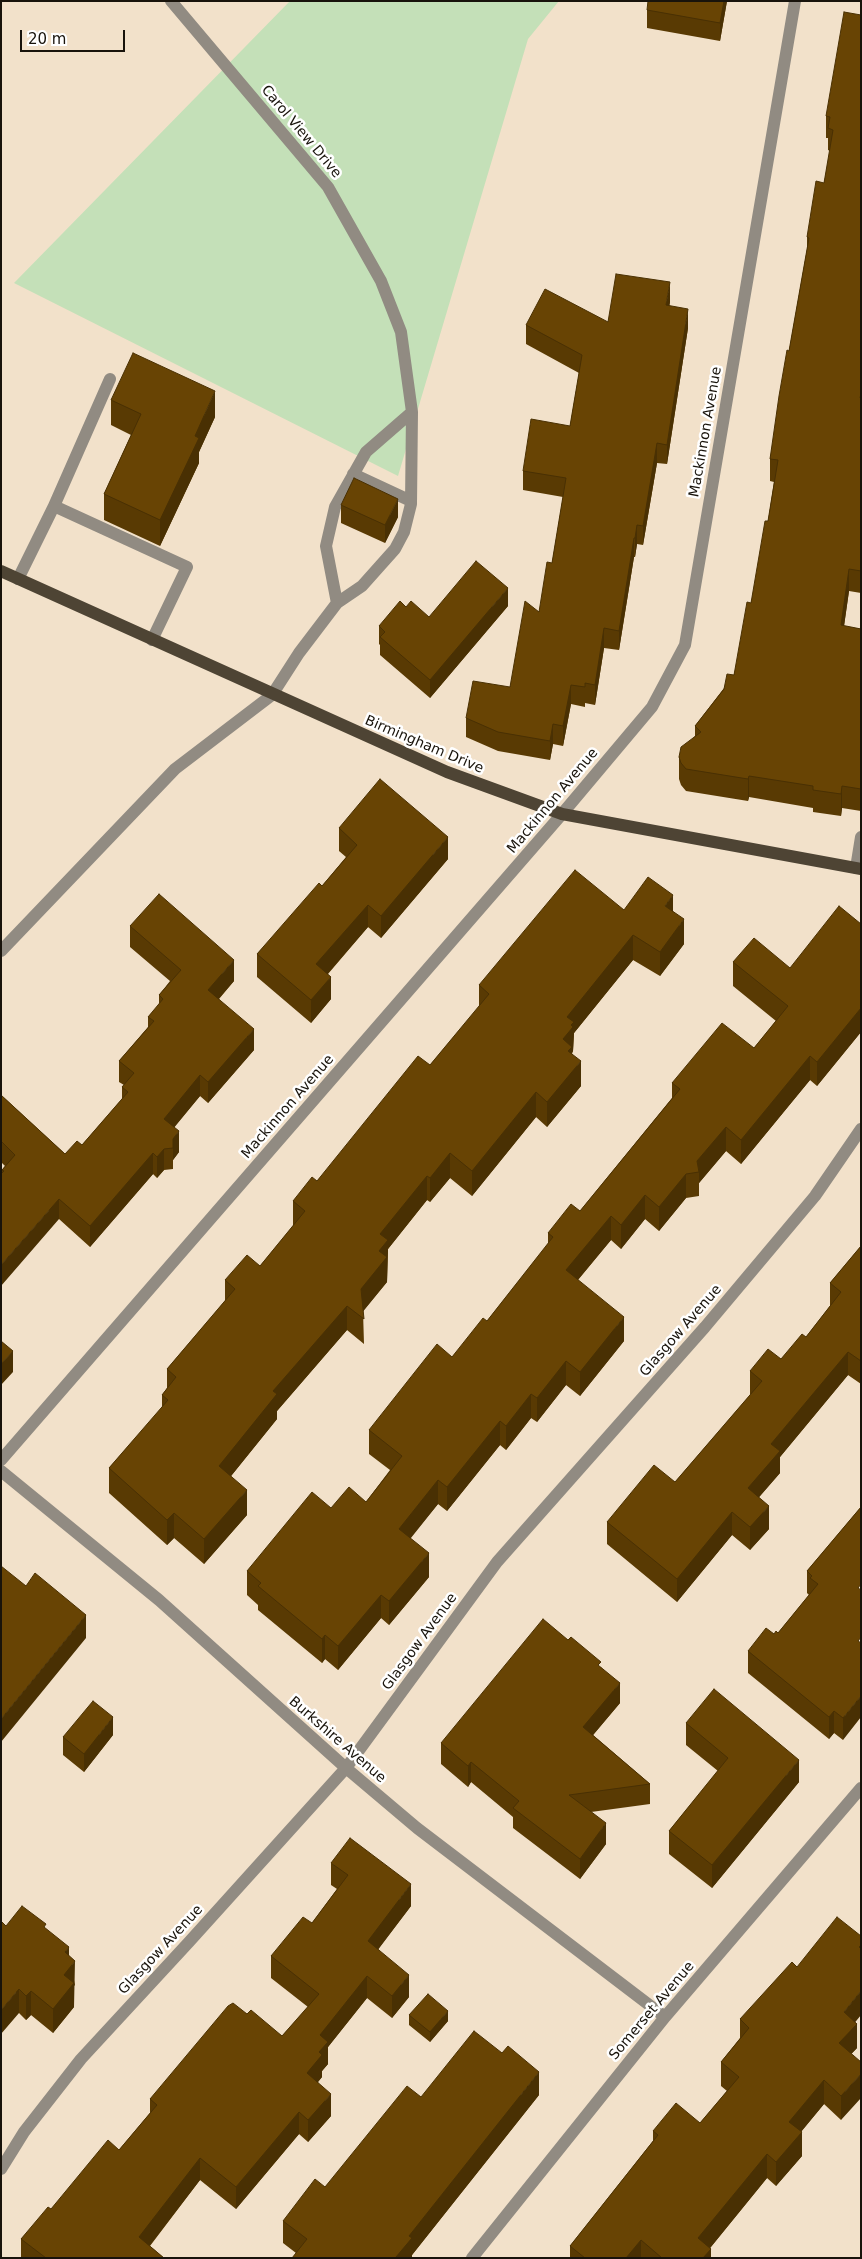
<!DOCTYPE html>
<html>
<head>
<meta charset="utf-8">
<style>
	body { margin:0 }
	#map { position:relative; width:862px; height:2259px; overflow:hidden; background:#f2e1ca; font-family:"DejaVu Sans",sans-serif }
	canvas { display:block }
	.frame { position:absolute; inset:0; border:2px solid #18130b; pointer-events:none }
	.scale { position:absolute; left:20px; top:30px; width:105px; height:22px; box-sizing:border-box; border:2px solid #18130b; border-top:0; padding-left:6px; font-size:15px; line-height:18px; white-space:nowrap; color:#18130b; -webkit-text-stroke:4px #fff; paint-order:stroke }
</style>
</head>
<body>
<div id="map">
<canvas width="862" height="2259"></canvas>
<div class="frame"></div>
<div class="scale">20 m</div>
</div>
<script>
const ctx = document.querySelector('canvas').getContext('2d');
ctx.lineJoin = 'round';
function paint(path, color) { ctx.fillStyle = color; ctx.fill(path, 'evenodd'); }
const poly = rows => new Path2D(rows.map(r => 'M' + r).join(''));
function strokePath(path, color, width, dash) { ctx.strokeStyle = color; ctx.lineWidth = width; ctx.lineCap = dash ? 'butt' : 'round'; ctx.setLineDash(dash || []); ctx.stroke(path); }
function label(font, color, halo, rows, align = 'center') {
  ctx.font = font + ' "DejaVu Sans",sans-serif'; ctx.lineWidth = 5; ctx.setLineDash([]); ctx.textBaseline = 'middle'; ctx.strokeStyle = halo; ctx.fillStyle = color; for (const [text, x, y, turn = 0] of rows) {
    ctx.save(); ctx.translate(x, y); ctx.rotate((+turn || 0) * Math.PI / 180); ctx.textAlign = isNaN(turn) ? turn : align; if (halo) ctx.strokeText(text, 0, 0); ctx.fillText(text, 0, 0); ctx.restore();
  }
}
const green = poly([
	[290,1,559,1,528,39,398,476,14,283]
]);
const minor = poly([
	[353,474,411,501],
	[54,506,110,379],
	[18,579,54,506,187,567,152,640],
	[337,603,326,546,335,507,366,452,412,412],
	[856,868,861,837],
	[1,951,175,769,272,695,299,653,337,603,362,586,395,549,404,532,411,504,412,412,401,332,381,281,328,187,171,1],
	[1,1460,562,814,652,707,685,645,795,1],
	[1,1471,159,1600,346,1768,417,1828,665,2017],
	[1,2169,24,2132,81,2059,189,1942,346,1768,497,1562,705,1327,815,1196,861,1129],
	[472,2258,665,2017,861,1788]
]);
const major = poly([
	[1,571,447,772,562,814,861,869]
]);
const wall = poly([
	[727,1,720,41,647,28,647,10],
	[861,15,861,593,849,591,844,626,861,629,861,811,842,808,841,816,813,812,813,808,749,797,748,801,686,791,681,785,679,779,679,757,695,736,695,726,734,675,751,603,768,521,774,482,770,481,770,459,807,249,807,237,824,183,830,151,828,150,828,138,826,138,826,116],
	[670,302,669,306,688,328,667,464,657,463,643,545,637,544,635,557,634,557,619,650,604,648,595,705,585,703,585,707,571,704,563,746,553,744,550,760,498,751,466,737,466,718,510,687,539,612,552,563,563,497,523,490,523,471,570,426,579,373,526,344,526,325,608,322],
	[111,400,215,417,199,452,199,463,160,546,104,520,104,494,131,435,111,425],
	[341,505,398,517,385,543,341,523],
	[508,606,430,698,380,655,380,645,379,644,379,626,406,607,429,617],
	[339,828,448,859,381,938,368,927,328,974,331,999,311,1023,257,977,257,954,322,886,346,857,339,851],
	[624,910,673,911,684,944,660,976,633,960,574,1033,573,1051,572,1054,581,1086,547,1127,536,1117,472,1196,450,1178,430,1202,427,1200,388,1249,387,1282,363,1311,364,1344,347,1330,277,1411,277,1419,231,1476,247,1515,204,1564,174,1538,167,1545,109,1493,109,1468,162,1408,162,1395,167,1388,167,1369,225,1301,225,1280,260,1266,293,1226,293,1201,317,1181,430,1065,479,1007,479,985],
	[861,924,861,1032,817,1086,810,1080,741,1164,726,1151,699,1183,699,1196,686,1198,659,1231,645,1219,621,1249,611,1240,578,1280,624,1341,580,1396,566,1385,537,1422,531,1418,506,1450,500,1445,447,1511,438,1504,410,1538,429,1577,389,1625,381,1618,338,1670,325,1659,322,1663,258,1610,258,1605,247,1595,247,1571,331,1508,366,1502,390,1470,369,1454,369,1430,452,1357,487,1321,548,1244,548,1233,580,1211,672,1098,672,1083,754,1048,776,1021,733,986,733,962,790,968],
	[130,926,234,981,219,999,254,1050,208,1103,200,1096,174,1127,179,1152,173,1160,173,1169,164,1170,157,1178,153,1174,90,1247,59,1219,2,1172,2,1170,5,1166,1,1162,1,1095,65,1154,82,1145,122,1099,122,1087,124,1085,119,1082,119,1061,148,1027,148,1017,159,1005,159,995,170,981,130,947],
	[861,1246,861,1384,848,1375,780,1457,780,1473,759,1497,769,1529,750,1550,732,1535,677,1602,607,1544,607,1522,675,1482,751,1394,750,1394,750,1371,781,1359,806,1337,830,1306,830,1283],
	[861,1507,843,1740,834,1733,829,1739,748,1673,748,1651,774,1634,778,1633,809,1595,807,1593,807,1571],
	[601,1667,620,1703,593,1735,650,1784,650,1804,591,1812,606,1844,580,1879,513,1828,513,1817,471,1782,468,1787,441,1764,441,1743],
	[686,1723,799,1782,712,1888,669,1854,669,1831,718,1771,686,1745],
	[113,1735,84,1772,63,1755,63,1737],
	[331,1863,411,1906,378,1949,409,1997,392,2018,367,1998,328,2047,328,2064,322,2071,322,2077,318,2082,331,2116,308,2142,299,2134,236,2209,200,2180,150,2246,164,2258,21,2258,21,2239,51,2209,119,2150,150,2113,150,2099,247,2014,282,2036,308,2007,271,1978,271,1956,312,1923,337,1889,331,1885],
	[6,1926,46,1929,69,1955,75,1985,74,1986,74,2007,53,2033,31,2015,26,2020,19,2013],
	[409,2015,448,2021,430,2042,409,2025],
	[740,2019,855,2022,857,2048,851,2054,841,2120,824,2104,801,2132,802,2156,776,2186,767,2178,710,2248,711,2258,570,2258,570,2246,653,2141,653,2131,700,2123,727,2091,721,2086,721,2062,740,2038],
	[539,2095,412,2255,412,2258,296,2253,283,2243,283,2221,325,2187,421,2097]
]);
const shadedWall = poly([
	[724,1,727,1,720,41,720,23],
	[670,282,670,302,666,325,666,305],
	[688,309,688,328,667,464,667,445],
	[215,391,215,417,199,452,199,463,160,546,160,520,195,436],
	[657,443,657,463,643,545,643,526],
	[398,499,398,517,385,543,385,525],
	[637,525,637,544,635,557,635,538],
	[634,538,634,557,619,650,619,631],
	[849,569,849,591,841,647,841,625],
	[508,588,508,606,430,698,430,680],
	[604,628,604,648,595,705,595,685],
	[571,685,571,704,563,746,563,726],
	[553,724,553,744,550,760,550,741],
	[749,776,749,797,748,801,748,779],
	[842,786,842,808,841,816,841,794],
	[448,837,448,859,381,938,381,916],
	[673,895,673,920,665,906],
	[368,905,368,927,316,987,316,964],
	[684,919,684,944,660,976,660,952],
	[633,935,633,960,574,1033,573,1051,563,1064,563,1039,567,1017],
	[234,960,234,981,208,1011,208,990],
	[331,977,331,999,311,1023,311,1000],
	[861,1008,861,1032,817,1086,817,1062],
	[254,1029,254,1050,208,1103,208,1082],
	[810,1056,810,1080,741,1164,741,1140],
	[581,1061,581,1086,547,1127,547,1102],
	[200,1075,200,1096,164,1140,164,1119],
	[536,1092,536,1117,472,1196,472,1171],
	[726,1127,726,1151,699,1183,699,1172,697,1161],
	[179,1131,179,1152,173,1160,173,1139],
	[164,1149,164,1170,157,1178,157,1157],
	[153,1153,153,1174,90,1247,90,1226],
	[450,1153,450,1178,430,1202,430,1178],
	[686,1174,686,1198,659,1231,659,1207],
	[427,1176,427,1200,388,1249,387,1282,361,1314,361,1289,380,1234],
	[645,1195,645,1219,621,1249,621,1225],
	[59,1199,59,1219,1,1286,1,1265],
	[611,1216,611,1240,566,1294,566,1270],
	[347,1306,347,1330,277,1411,277,1419,219,1491,219,1466,273,1391],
	[624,1317,624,1341,580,1396,580,1372],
	[13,1351,13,1372,1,1385,1,1364],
	[848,1352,848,1375,780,1457,780,1473,748,1510,748,1488,771,1444],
	[566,1361,566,1385,537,1422,537,1398],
	[531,1394,531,1418,506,1450,506,1426],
	[500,1421,500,1445,447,1511,447,1487],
	[438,1480,438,1504,399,1553,399,1529],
	[247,1490,247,1515,204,1564,204,1539],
	[769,1506,769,1529,750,1550,750,1527],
	[732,1512,732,1535,677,1602,677,1579],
	[174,1513,174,1538,167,1545,167,1520],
	[429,1553,429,1577,389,1625,389,1601],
	[381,1595,381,1618,338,1670,338,1646],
	[86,1615,86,1638,1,1742,1,1719],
	[325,1635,325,1659,322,1663,322,1639],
	[620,1683,620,1703,583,1747,583,1727],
	[861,1696,861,1717,843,1740,843,1718],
	[834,1711,834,1733,829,1739,829,1717],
	[113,1717,113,1735,84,1772,84,1754],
	[799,1760,799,1782,712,1888,712,1865],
	[471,1762,471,1782,468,1787,468,1766],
	[606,1823,606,1844,580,1879,580,1859],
	[411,1884,411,1906,368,1963,368,1941],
	[69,1947,69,1969,75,1961,74,2007,53,2033,53,2009,65,1952],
	[409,1975,409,1997,392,2018,392,1996],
	[367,1976,367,1998,328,2047,328,2064,322,2071,322,2077,307,2095,307,2073,320,2035],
	[19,1989,19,2013,1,2034,1,2010],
	[31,1991,31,2015,26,2020,26,1996],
	[861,1991,861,2015,844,2036,844,2012],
	[448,2011,448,2021,430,2042,430,2032],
	[857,2024,857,2048,839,2067,839,2043],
	[539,2072,539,2095,412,2255,412,2258,396,2258,409,2236],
	[861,2074,861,2098,841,2120,841,2096],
	[824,2080,824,2104,789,2146,789,2122],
	[331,2094,331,2116,308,2142,308,2120],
	[299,2112,299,2134,236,2209,236,2187],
	[802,2132,802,2156,776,2186,776,2162],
	[767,2154,767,2178,702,2258,698,2238],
	[200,2158,200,2180,140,2258,139,2237],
	[641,2240,641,2258,626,2258],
	[711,2249,711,2258,703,2258]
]);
const building = poly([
	[648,1,724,1,720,23,647,10,648,1],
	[844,12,861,15,861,393,860,398,861,398,861,571,849,569,841,625,861,629,861,789,842,786,841,794,813,790,813,786,749,776,748,779,686,769,681,763,679,757,681,747,701,732,695,726,724,689,727,674,734,675,747,602,751,603,765,521,768,521,778,460,770,459,779,396,787,350,789,351,809,238,807,237,816,181,824,183,833,130,828,128,830,117,826,116,844,12],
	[616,274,670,282,666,305,688,309,667,445,657,443,643,526,637,525,635,538,634,538,619,631,604,628,595,685,585,683,585,687,571,685,563,726,553,724,550,741,498,732,466,718,473,681,510,687,525,601,539,612,547,562,552,563,566,478,523,471,531,419,570,426,582,355,526,325,545,289,608,322,616,274],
	[133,353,215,391,195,436,199,438,160,520,104,494,141,414,111,400,133,353],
	[354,478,398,499,385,525,341,505,354,478],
	[476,561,508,588,430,680,380,637,385,632,379,626,400,601,406,607,411,601,429,617,476,561],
	[380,779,448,837,381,916,368,905,316,964,331,977,311,1000,257,954,319,883,322,886,357,845,339,828,380,779],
	[575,870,624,910,648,877,673,895,665,906,684,919,660,952,633,935,567,1017,574,1022,571,1025,573,1027,563,1039,572,1047,568,1051,581,1061,547,1102,536,1092,472,1171,450,1153,430,1178,427,1176,380,1234,388,1240,379,1251,387,1257,361,1289,364,1319,347,1306,273,1391,277,1394,219,1466,247,1490,204,1539,174,1513,167,1520,109,1468,168,1400,162,1395,176,1377,167,1369,235,1289,225,1280,247,1255,260,1266,305,1211,293,1201,312,1177,317,1181,418,1056,430,1065,489,994,479,985,575,870],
	[159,894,234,960,208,990,254,1029,208,1082,200,1075,164,1119,179,1131,173,1139,173,1148,164,1149,157,1157,153,1153,90,1226,59,1199,1,1265,1,1174,4,1171,2,1170,15,1155,1,1141,1,1095,65,1154,77,1141,82,1145,128,1092,122,1087,134,1073,119,1061,154,1021,148,1017,163,999,159,995,181,970,130,926,159,894],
	[839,906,861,924,861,1008,817,1062,810,1056,741,1140,726,1127,697,1161,699,1172,686,1174,659,1207,645,1195,621,1225,611,1216,566,1270,624,1317,580,1372,566,1361,537,1398,531,1394,506,1426,500,1421,447,1487,438,1480,399,1529,429,1553,389,1601,381,1595,338,1646,325,1635,322,1639,258,1586,261,1583,247,1571,312,1492,331,1508,349,1487,366,1502,402,1456,369,1430,437,1344,452,1357,483,1318,487,1321,553,1237,548,1233,571,1204,580,1211,680,1089,672,1083,722,1023,754,1048,788,1006,733,962,754,938,790,968,839,906],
	[861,1246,861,1361,848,1352,771,1444,780,1451,748,1488,769,1506,750,1527,732,1512,677,1579,607,1522,654,1465,675,1482,762,1381,750,1371,768,1349,781,1359,802,1334,806,1337,841,1292,830,1283,861,1246],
	[1,1341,13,1351,1,1364,1,1341],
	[861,1507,861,1584,858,1588,861,1590,861,1637,858,1641,861,1643,861,1696,843,1718,834,1711,829,1717,748,1651,766,1628,774,1634,776,1631,778,1633,818,1584,810,1578,812,1576,807,1571,861,1507],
	[1,1566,26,1586,35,1573,86,1615,1,1719,1,1566],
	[543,1619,568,1640,571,1637,601,1662,598,1665,620,1683,583,1727,650,1784,569,1795,606,1823,580,1859,513,1808,519,1801,471,1762,468,1766,441,1743,543,1619],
	[714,1689,799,1760,712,1865,669,1831,728,1758,686,1723,714,1689],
	[93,1701,113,1717,84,1754,63,1737,93,1701],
	[350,1838,411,1884,368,1941,409,1975,392,1996,367,1976,320,2035,328,2042,319,2052,322,2055,307,2073,331,2094,308,2120,299,2112,236,2187,200,2158,139,2237,164,2258,46,2258,21,2239,48,2207,51,2209,108,2140,119,2150,157,2105,150,2099,228,2006,233,2003,247,2014,251,2010,282,2036,319,1994,271,1956,303,1917,312,1923,348,1875,331,1863,350,1838],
	[22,1906,46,1924,44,1927,69,1947,65,1952,75,1961,64,1975,74,1983,53,2009,31,1991,26,1996,19,1989,1,2010,1,1921,6,1926,22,1906],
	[837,1917,861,1936,861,1945,859,1947,861,1949,861,1991,844,2012,857,2024,839,2043,861,2062,861,2074,841,2096,824,2080,789,2122,802,2132,776,2162,767,2154,698,2238,711,2249,703,2258,662,2258,641,2240,626,2258,585,2258,570,2246,658,2135,653,2131,676,2103,700,2123,739,2077,721,2062,749,2028,740,2019,792,1962,797,1967,837,1917],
	[428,1994,448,2011,430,2032,409,2015,428,1994],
	[474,2031,502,2053,508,2046,539,2072,409,2236,412,2238,396,2257,398,2258,292,2258,307,2239,283,2221,315,2179,325,2187,407,2086,421,2097,474,2031]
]);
const streetNames = [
	["Carol View Drive",301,132,50],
	["Mackinnon Avenue",706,432,-80],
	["Birmingham Drive",424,745,23],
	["Mackinnon Avenue",553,801,-50],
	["Mackinnon Avenue",288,1107,-49],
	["Glasgow Avenue",681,1331,-49],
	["Glasgow Avenue",420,1642,-54],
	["Burkshire Avenue",337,1740,41],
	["Glasgow Avenue",161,1950,-47],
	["Somerset Avenue",652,2011,-50]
];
paint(green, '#c4e0b8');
strokePath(minor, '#918b82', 12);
strokePath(major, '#4e4434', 12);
paint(wall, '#593a03');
paint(shadedWall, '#493003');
paint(building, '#684404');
strokePath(building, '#493003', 1);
label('14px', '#18130b', '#fff', streetNames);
</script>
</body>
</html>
